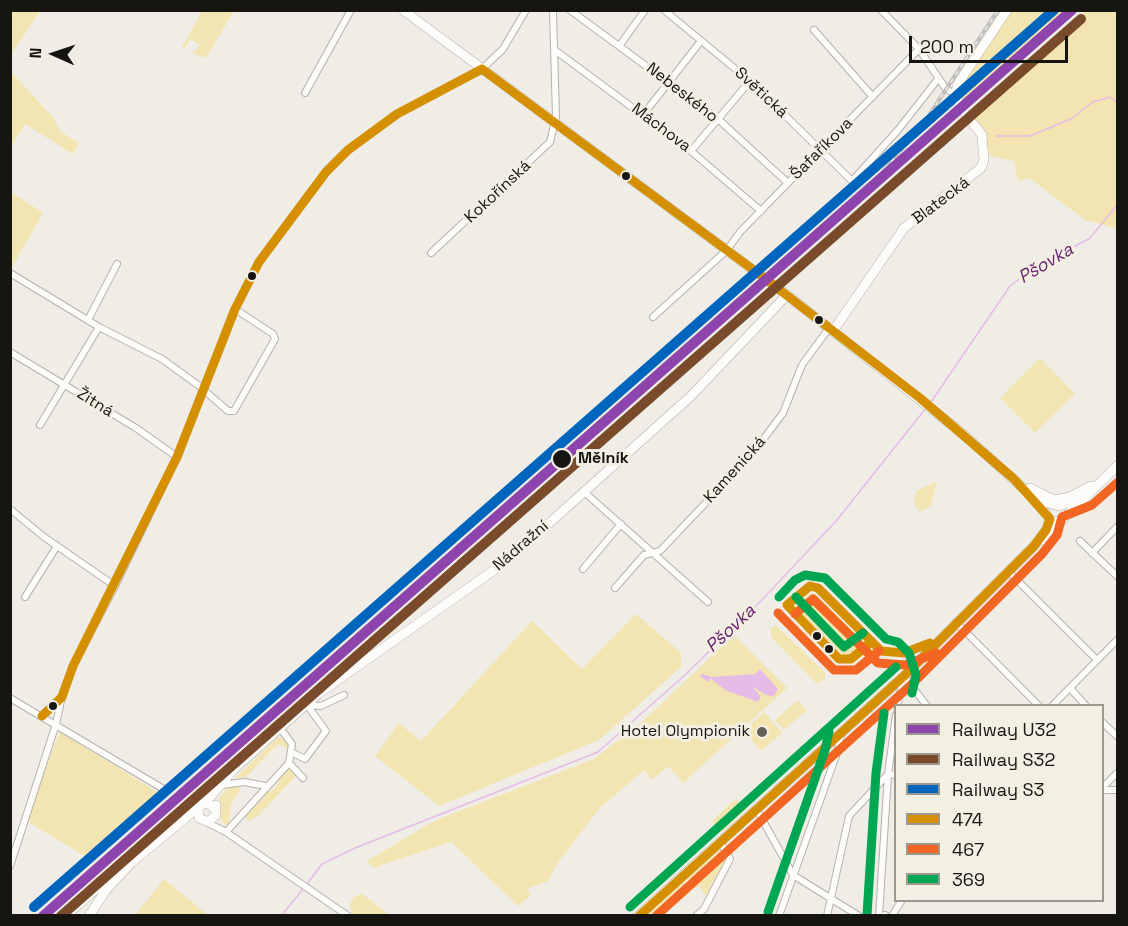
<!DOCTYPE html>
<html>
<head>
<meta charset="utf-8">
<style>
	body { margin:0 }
	#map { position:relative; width:1128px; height:926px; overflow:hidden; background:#efede6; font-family:"Space Grotesk",sans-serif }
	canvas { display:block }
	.frame { position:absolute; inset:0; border:12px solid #161510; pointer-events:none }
	.legend { position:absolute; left:894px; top:704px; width:210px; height:198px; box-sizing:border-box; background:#f3efe2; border:2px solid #9b988e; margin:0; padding:8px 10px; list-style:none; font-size:18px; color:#161510 }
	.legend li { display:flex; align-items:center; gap:12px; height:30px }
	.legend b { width:30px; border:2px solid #9b988e }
	.north { position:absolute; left:24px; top:24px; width:60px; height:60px; -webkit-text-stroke:4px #f3efe2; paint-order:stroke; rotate:273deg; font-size:16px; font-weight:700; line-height:24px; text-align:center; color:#161510 }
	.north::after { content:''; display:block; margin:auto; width:21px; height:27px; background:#161510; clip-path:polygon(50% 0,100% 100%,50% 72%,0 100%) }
	.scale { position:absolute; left:909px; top:36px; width:159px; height:27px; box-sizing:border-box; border:3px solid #161510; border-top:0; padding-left:8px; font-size:18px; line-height:21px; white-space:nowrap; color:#161510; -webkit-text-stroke:4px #f3efe2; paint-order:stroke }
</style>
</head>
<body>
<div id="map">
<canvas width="1128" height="926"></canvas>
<div class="frame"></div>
<ul class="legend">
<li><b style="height:8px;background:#8e44ad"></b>Railway U32</li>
<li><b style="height:8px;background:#7a4b2a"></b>Railway S32</li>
<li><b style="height:8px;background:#0065bd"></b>Railway S3</li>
<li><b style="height:8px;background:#d59002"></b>474</li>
<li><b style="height:8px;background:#f26522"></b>467</li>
<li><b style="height:8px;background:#00a651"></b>369</li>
</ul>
<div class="north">N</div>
<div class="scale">200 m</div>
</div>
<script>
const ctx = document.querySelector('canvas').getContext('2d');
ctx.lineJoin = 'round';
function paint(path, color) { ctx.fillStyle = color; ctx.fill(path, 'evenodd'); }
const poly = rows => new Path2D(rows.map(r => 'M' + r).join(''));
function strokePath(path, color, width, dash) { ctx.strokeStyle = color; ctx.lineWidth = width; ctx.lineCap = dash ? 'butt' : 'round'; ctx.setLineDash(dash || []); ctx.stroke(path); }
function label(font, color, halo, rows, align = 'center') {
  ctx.font = font + ' "Space Grotesk",sans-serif'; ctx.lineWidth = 6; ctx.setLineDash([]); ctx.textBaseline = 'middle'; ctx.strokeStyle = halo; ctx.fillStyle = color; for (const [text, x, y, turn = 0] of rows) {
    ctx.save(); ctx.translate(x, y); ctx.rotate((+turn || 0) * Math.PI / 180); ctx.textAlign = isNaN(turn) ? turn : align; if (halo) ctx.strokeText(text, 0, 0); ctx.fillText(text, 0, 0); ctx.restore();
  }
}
const green = poly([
	[11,10,40,11,11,55,10,11],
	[202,11,234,11,206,58,192,53,200,45,190,39,184,49,182,47],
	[1011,11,1066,11,964,100,960,97,959,90,965,81],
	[1085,11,1117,11,1117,226,1115,228,1085,220,1029,178,1018,181,1014,161,990,156,983,128,968,113],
	[11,72,52,116,61,132,79,143,73,154,25,124,11,147],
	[11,192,43,213,11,269,10,269],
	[1040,358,1075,394,1035,433,1000,398],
	[937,481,931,506,919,512,914,503,916,491],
	[809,594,816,594,862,640,850,655,843,656,800,612,799,604],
	[636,614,681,653,681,667,599,740,439,806,375,756,399,723,421,741,532,621,582,669],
	[775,625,825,672,825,680,816,683,771,637,771,628],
	[734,635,787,688,683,783,668,766,652,780,644,770,600,808,559,861,547,882,528,888,530,896,518,906,451,842,373,868,367,861,434,821,594,759,643,721],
	[798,700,807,710,784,730,775,720],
	[764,712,782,733,761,751,743,731],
	[60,732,164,796,93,861,28,822,40,781],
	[278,737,286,740,289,750,278,744,246,777,235,778],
	[291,766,298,774,258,816,248,821,245,816,250,807,268,790,271,792,279,783,277,780],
	[240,784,240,790,231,804,229,824,225,825,219,816,219,799,227,788],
	[735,799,747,809,721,832,712,821],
	[721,849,727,857,706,896,699,886,694,889,687,878],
	[164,879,208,915,135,915],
	[683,881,690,887,690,893,661,915,647,916],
	[361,894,364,895,389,915,353,914,349,905,354,897]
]);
const water = poly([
	[760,669,778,689,774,696,766,695,753,687,761,697,758,702,725,690,710,678,708,682,700,676,701,674,713,677,755,674]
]);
const stream = poly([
	[996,136,1030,136,1071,119,1093,102,1110,97,1118,104],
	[931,402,1010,286,1030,271,1090,238,1118,204],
	[307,884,322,864,355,848,598,752,685,675,758,604,837,520,926,408],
	[281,916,304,888]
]);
const street = poly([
	[570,10,718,119,788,183],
	[664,10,750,81,852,181,898,130,938,79],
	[881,10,919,49,946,89,955,94],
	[814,30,873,97],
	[620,45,645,10],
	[556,51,691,151,761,211],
	[305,93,351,10],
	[643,115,701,41],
	[691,151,750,81],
	[431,253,550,142,556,117,553,10],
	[10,273,99,327,162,359,198,385,228,411,234,411,275,339,273,334,235,309],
	[653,317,727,250,740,232,919,49],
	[88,320,117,264],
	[10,352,136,428,177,457],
	[40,425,99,327],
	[583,491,708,602],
	[10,509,44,537,115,586],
	[1080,541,1118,577],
	[1092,553,1118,526],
	[583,569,621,524],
	[1008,571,1097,660],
	[615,588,644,555,660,551,753,453,783,413,802,365,829,328],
	[25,597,57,546],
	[956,622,1039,706],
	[904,676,927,706],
	[1070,688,1086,706],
	[10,698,167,791],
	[307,705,321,706,344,695],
	[897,706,904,677],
	[1052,706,1118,639],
	[42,716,61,698],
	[1102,722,1118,737],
	[293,753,305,759,326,731,307,705],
	[289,763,303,778],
	[222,785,244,782,266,786],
	[1102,788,1118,772],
	[1102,790,1118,790],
	[757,810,793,875,859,916],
	[206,822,226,832,348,916],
	[226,832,289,763,292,744,280,728],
	[10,866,56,724,63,692,73,666,115,586,177,457,235,309,259,262,326,172,348,150,397,114,482,69,503,49,526,10],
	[696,916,704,909,730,859,721,843],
	[779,916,837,753,841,735],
	[827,916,849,816,888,774,896,775],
	[879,916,888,774,896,715],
	[885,916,885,915],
	[892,916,902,900]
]);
const secondary = poly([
	[403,10,787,295],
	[833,331,904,228,981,168,984,160,982,135,961,108,955,94,959,82,1007,10],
	[1044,540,1059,522],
	[65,916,222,779],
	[638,916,904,676,1034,546,1046,530,1050,519]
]);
const primary = poly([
	[1030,488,1054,500,1070,497,1091,486],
	[1038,500,1059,506,1079,499],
	[205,803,233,770,318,694,507,561,691,396,787,295,962,433,1034,498,1051,521,1061,521,1118,465],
	[198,809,199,818,208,822,216,815,216,805],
	[89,916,106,890,131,863,201,805,208,803,216,810]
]);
const rail = poly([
	[204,770,882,173,924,123,998,10]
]);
const bus1 = poly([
	[482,69,763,277,920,398,1014,479,1050,519,1046,530,1034,546,904,676,639,916],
	[787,605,810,586,818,588,881,651,904,653,930,643],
	[787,605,839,659,851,659,871,642],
	[42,716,62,697,73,666,177,457,235,309,259,262,326,172,348,150,397,114,482,69]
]);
const bus2 = poly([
	[778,613,834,670,856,670,879,651],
	[795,614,813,599,878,663,906,665,936,653],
	[656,916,912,684,1042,554,1057,535,1062,517,1092,505,1118,482]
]);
const bus3 = poly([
	[779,597,795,580,805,575,825,578,886,639,898,642,909,653,916,675,912,693],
	[796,597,844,647,863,633],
	[630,907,896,667],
	[768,912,825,750,829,732],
	[867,915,876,773,884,713]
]);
const rail1 = poly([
	[43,916,1072,10]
]);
const rail2 = poly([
	[61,916,1081,19]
]);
const rail3 = poly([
	[34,907,1054,10]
]);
const markers = [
	[626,176,5,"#161510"],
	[252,276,5,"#161510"],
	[819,320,5,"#161510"],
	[562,459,10,"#161510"],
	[817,636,5,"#161510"],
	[829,649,5,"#161510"],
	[53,706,5,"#161510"],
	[762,732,6,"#62615b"]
];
const streetNames = [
	["Nebeského",682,93,38],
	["Světická",761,93,43],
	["Máchova",661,128,37],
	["Šafaříkova",822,149,-45],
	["Kokořínská",498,192,-43],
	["Blatecká",941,201,-37],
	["Žitná",95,403,32],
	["Kamenická",735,470,-48],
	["Nádražní",521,546,-41]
];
const stopNames = [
	["Mělník",578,459]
];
const poiNames = [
	["Hotel Olympionik",750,732]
];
const waterNames = [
	["Pšovka",1046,264,-31],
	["Pšovka",731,629,-43]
];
paint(green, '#f3e5b2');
paint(water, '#e5bce7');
strokePath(stream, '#e5bce7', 1.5);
strokePath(street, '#b4b2ad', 8);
strokePath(secondary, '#b4b2ad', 10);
strokePath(primary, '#b4b2ad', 10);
strokePath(street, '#fdfcfb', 6);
strokePath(secondary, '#fdfcfb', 9);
strokePath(primary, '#fdfcfb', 9);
strokePath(rail, '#bebdbb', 4);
strokePath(rail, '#f3efe2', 1.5, [4.5]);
strokePath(bus1, '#d59002', 9);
strokePath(bus2, '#f26522', 9);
strokePath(bus3, '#00a651', 9);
strokePath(rail1, '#8e44ad', 10);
strokePath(rail2, '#7a4b2a', 10);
strokePath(rail3, '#0065bd', 10);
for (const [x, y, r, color] of markers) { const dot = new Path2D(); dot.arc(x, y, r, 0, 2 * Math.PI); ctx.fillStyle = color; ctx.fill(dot); strokePath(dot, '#f3efe2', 2); }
label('16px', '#161510', '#f3efe2', streetNames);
label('bold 16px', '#161510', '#f3efe2', stopNames, 'left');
label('16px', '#161510', '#f3efe2', poiNames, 'right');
label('italic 18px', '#672370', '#f3efe2', waterNames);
</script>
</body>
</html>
